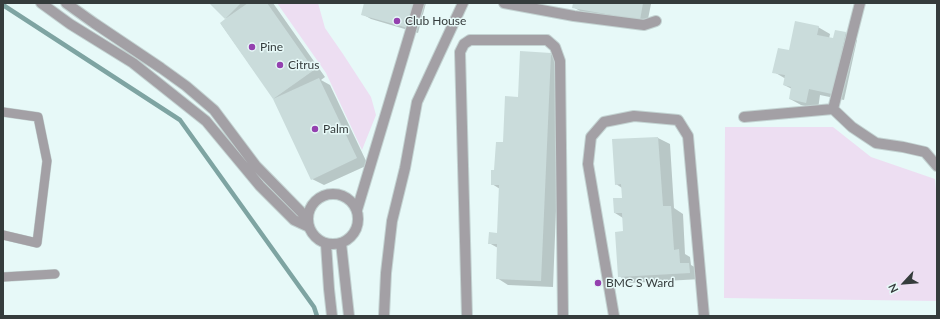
<!DOCTYPE html>
<html>
<head>
<meta charset="utf-8">
<style>
	body { margin:0 }
	#map { position:relative; width:940px; height:319px; overflow:hidden; background:#e7f9f8; font-family:Lato,sans-serif }
	canvas { display:block }
	.frame { position:absolute; inset:0; border:4px solid #353c3c; pointer-events:none }
	.north { position:absolute; left:884px; top:263px; width:40px; height:40px; -webkit-text-stroke:3px #e7f9f8; paint-order:stroke; rotate:244deg; font-size:11px; font-weight:700; line-height:16px; text-align:center; color:#353c3c }
	.north::after { content:''; display:block; margin:auto; width:14px; height:18px; background:#353c3c; clip-path:polygon(50% 0,100% 100%,50% 72%,0 100%) }
</style>
</head>
<body>
<div id="map">
<canvas width="940" height="319"></canvas>
<div class="frame"></div>
<div class="north">N</div>
</div>
<script>
const ctx = document.querySelector('canvas').getContext('2d');
ctx.lineJoin = 'round';
function paint(path, color) { ctx.fillStyle = color; ctx.fill(path, 'evenodd'); }
const poly = rows => new Path2D(rows.map(r => 'M' + r).join(''));
function strokePath(path, color, width, dash) { ctx.strokeStyle = color; ctx.lineWidth = width; ctx.lineCap = dash ? 'butt' : 'round'; ctx.setLineDash(dash || []); ctx.stroke(path); }
function label(font, color, halo, rows, align = 'center') {
  ctx.font = font + ' Lato,sans-serif'; ctx.lineWidth = 3; ctx.setLineDash([]); ctx.textBaseline = 'middle'; ctx.strokeStyle = halo; ctx.fillStyle = color; for (const [text, x, y, turn = 0] of rows) {
    ctx.save(); ctx.translate(x, y); ctx.rotate((+turn || 0) * Math.PI / 180); ctx.textAlign = isNaN(turn) ? turn : align; if (halo) ctx.strokeText(text, 0, 0); ctx.fillText(text, 0, 0); ctx.restore();
  }
}
const green = poly([
	[277,3,318,3,325,28,343,54,371,97,376,115,362,150,326,73],
	[725,127,833,127,871,157,935,179,937,202,937,301,724,298]
]);
const shadow = poly([
	[210,3,273,3,325,77,321,80,330,85,368,165,324,185,312,179,274,99,221,24,227,19],
	[365,3,426,3,418,33,371,19,362,14],
	[574,3,649,3,651,4,647,24,580,11,573,7],
	[818,27,830,34,829,39,834,39,845,33,857,40,844,100,820,95,818,109,801,105,790,99,792,89,784,85,786,79,774,72,789,52],
	[551,54,562,60,553,287,508,285,497,278,498,248,489,243,498,234,500,189,492,184,519,98],
	[658,138,670,144,674,208,683,214,685,254,690,257,691,265,700,270,701,279,630,283,619,276,624,232,623,218,615,213,623,198,622,188,616,184,613,140]
]);
const stream = poly([
	[3,5,180,120,314,307,317,316]
]);
const building = poly([
	[209,3,241,3,225,19,248,3,267,3,314,70,273,99,319,78,357,158,311,180,273,99,220,23,225,19],
	[364,3,416,3,408,28,361,15],
	[573,3,643,3,640,20,572,8],
	[795,21,819,26,817,35,833,38,835,30,846,32,832,94,809,89,806,103,789,99,791,87,783,85,785,75,772,73,778,48,789,50],
	[520,51,551,53,541,281,496,279,497,244,488,244,489,232,497,233,499,185,491,185,491,170,494,170,496,142,503,142,505,96,518,97],
	[658,137,663,206,671,206,674,250,679,249,680,263,689,263,690,273,618,277,615,232,623,231,622,213,614,213,613,198,622,198,621,184,615,185,612,139]
]);
const service = poly([
	[3,112,38,117,47,161,37,243,3,235],
	[3,277,55,274]
]);
const minor = poly([
	[41,3,70,24,133,63,206,121,260,186,294,220,309,227],
	[66,3,94,23,161,68,186,86,214,110,256,166,308,219],
	[504,3,574,16,644,25,656,21],
	[833,109,860,3],
	[744,117,833,109,852,127,876,143,903,147,925,152,937,166],
	'308 219a25 25 0 1 1 50 0a25 25 0 1 1-50 0Z',
	[357,210,419,3],
	[341,243,349,316],
	[326,244,329,289,332,316],
	[384,316,386,273,392,221,405,168,417,102,463,3],
	[467,316,460,52,464,44,470,40,547,40,555,47,560,61,563,316],
	[614,316,588,164,591,137,604,122,634,116,678,120,688,136,704,316]
]);
const markers = [
	[397,21,4,"#9441af"],
	[252,47,4,"#9441af"],
	[280,65,4,"#9441af"],
	[315,129,4,"#9441af"],
	[598,283,4,"#9441af"]
];
const poiNames = [
	["Club House",405,21],
	["Pine",260,47],
	["Citrus",288,65],
	["Palm",323,129],
	["BMC S Ward",606,283]
];
paint(green, '#eddef2');
paint(shadow, '#0003');
strokePath(stream, '#7ea4a2', 4.5);
paint(building, '#cadcdb');
strokePath(service, '#c3d3d2', 10);
strokePath(minor, '#c3d3d2', 12);
strokePath(service, '#a3a0a5', 9);
strokePath(minor, '#a3a0a5', 10);
for (const [x, y, r, color] of markers) { const dot = new Path2D(); dot.arc(x, y, r, 0, 2 * Math.PI); ctx.fillStyle = color; ctx.fill(dot); strokePath(dot, '#e7f9f8', 1.5); }
label('12px', '#353c3c', '#e7f9f8', poiNames, 'left');
</script>
</body>
</html>
